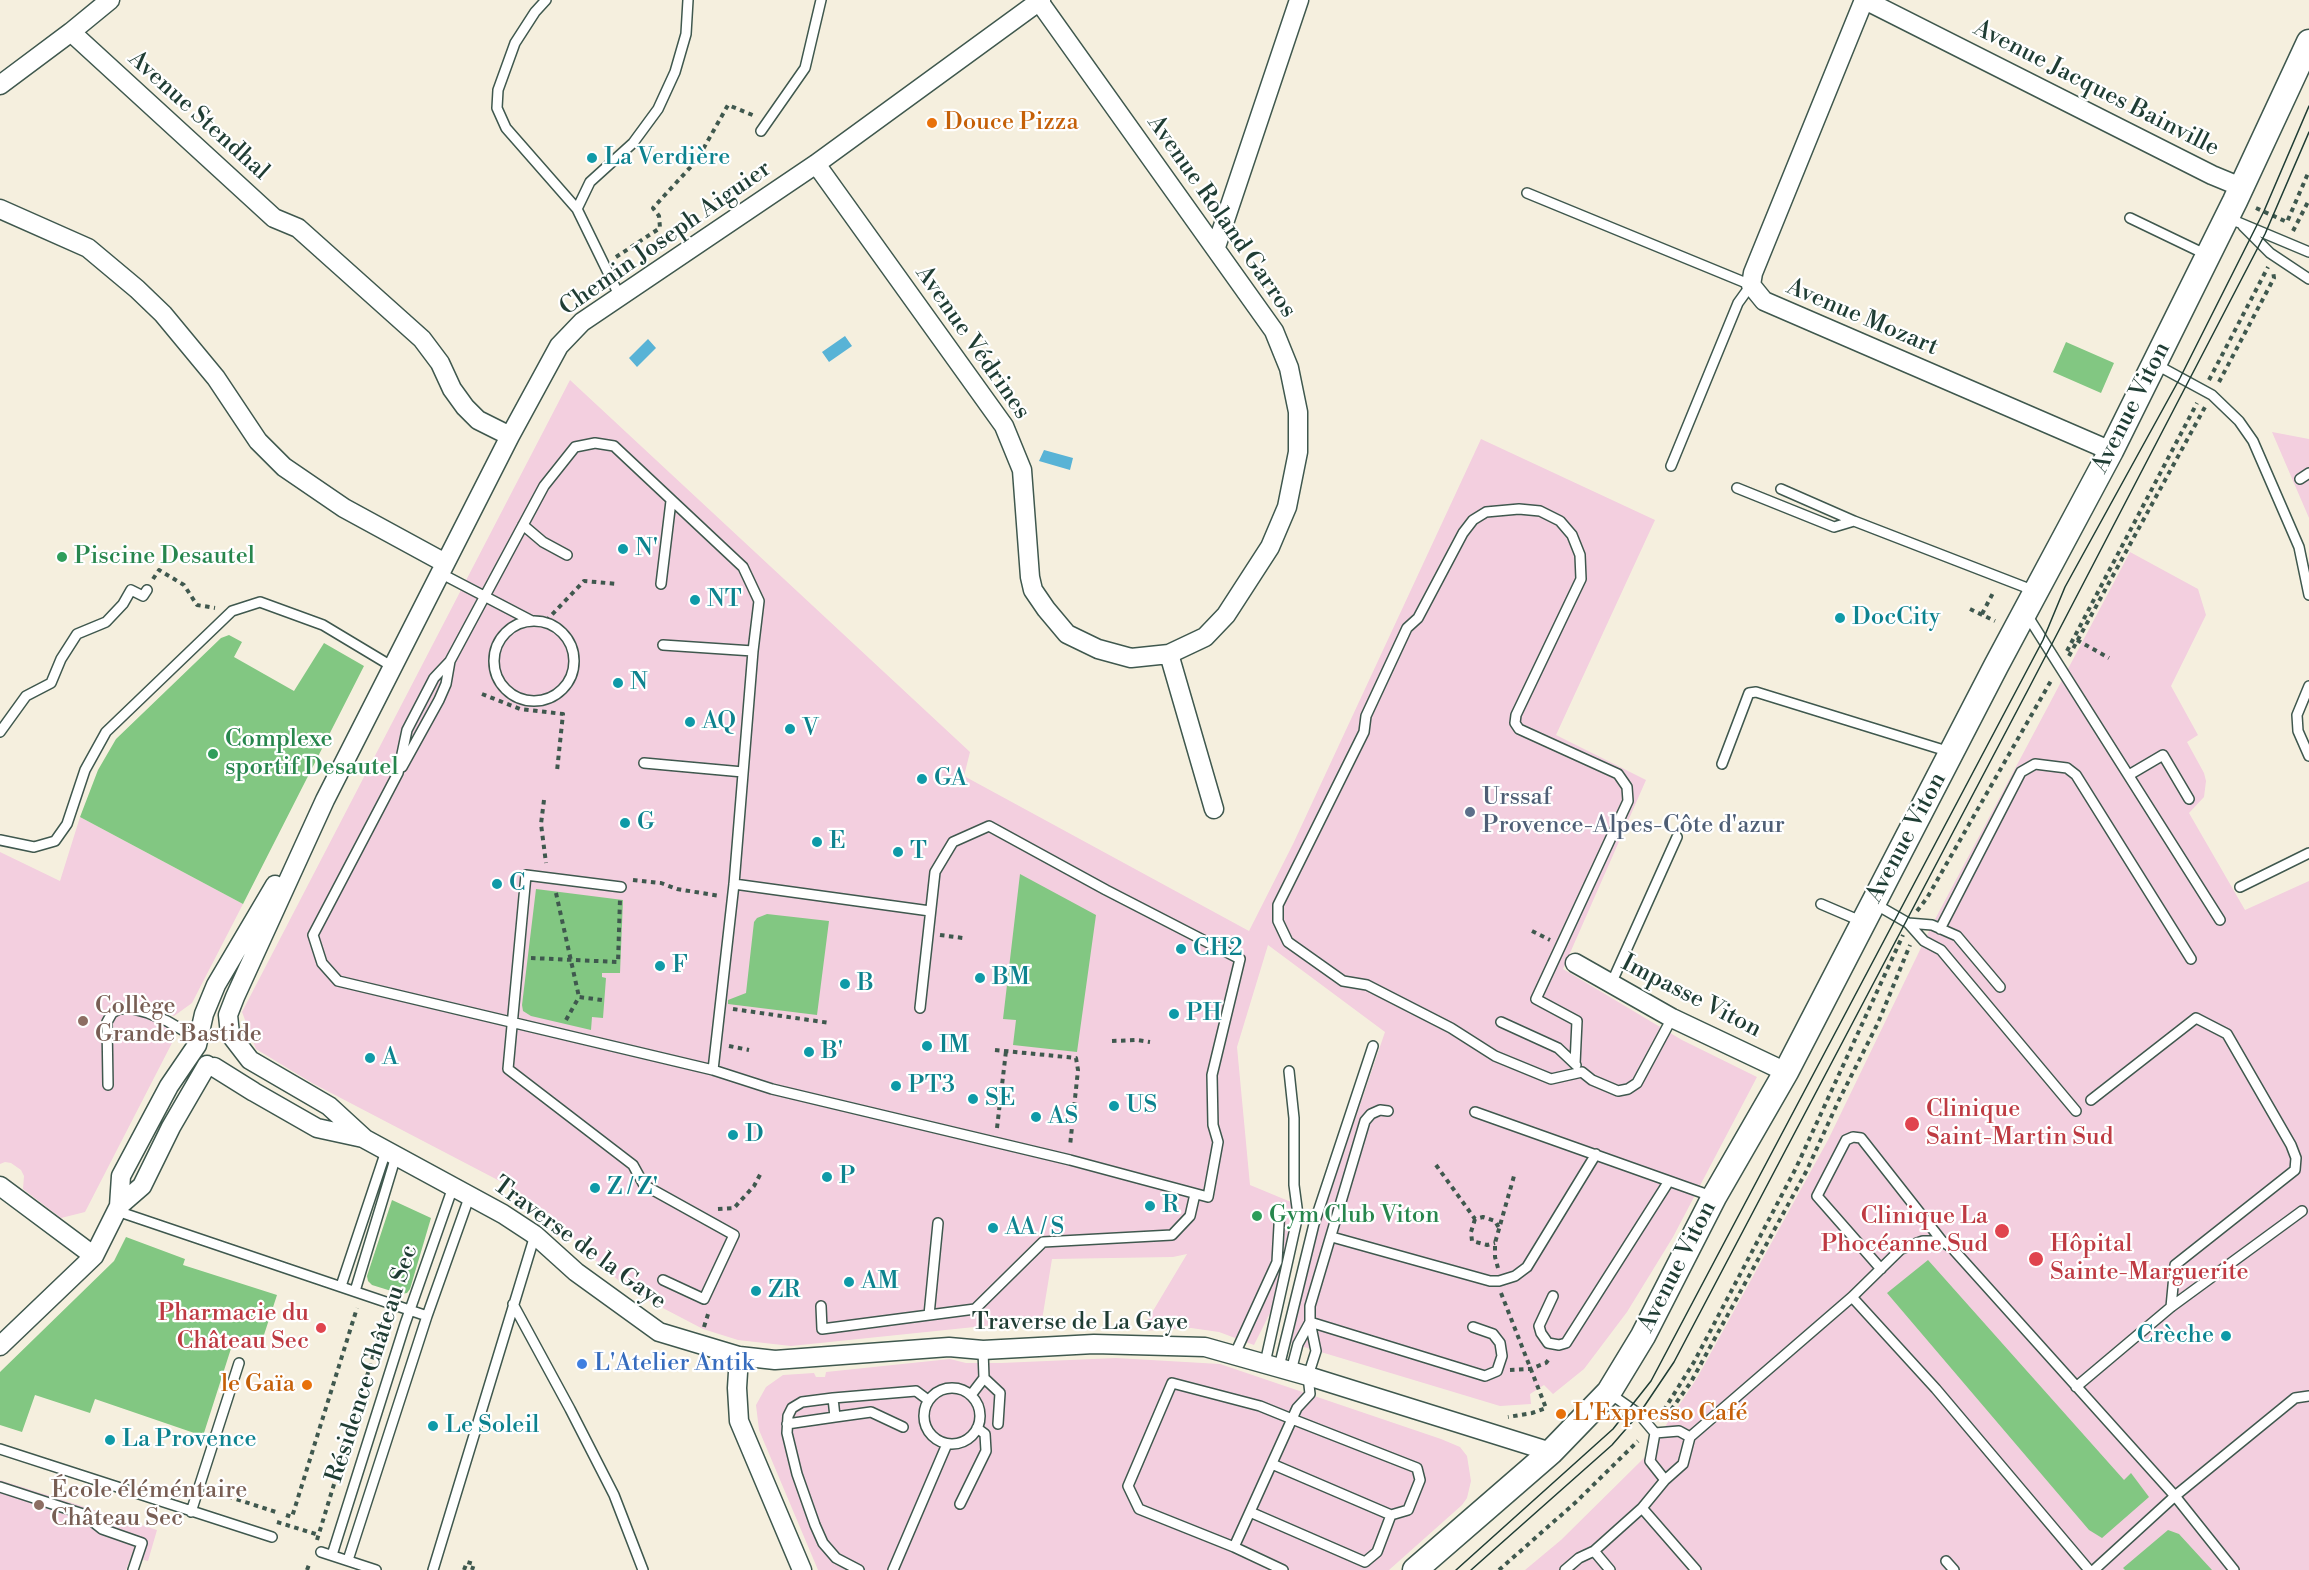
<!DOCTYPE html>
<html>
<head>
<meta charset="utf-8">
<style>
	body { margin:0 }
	canvas { display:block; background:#f5efde }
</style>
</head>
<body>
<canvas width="2309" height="1570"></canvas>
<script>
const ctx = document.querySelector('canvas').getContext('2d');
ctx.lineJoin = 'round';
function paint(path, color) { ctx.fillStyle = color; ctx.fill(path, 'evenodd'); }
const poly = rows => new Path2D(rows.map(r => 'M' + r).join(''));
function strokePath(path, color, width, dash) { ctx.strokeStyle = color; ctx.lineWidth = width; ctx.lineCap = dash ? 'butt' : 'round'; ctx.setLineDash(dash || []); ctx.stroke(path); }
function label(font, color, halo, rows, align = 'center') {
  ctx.font = font + ' "Libre Bodoni",serif'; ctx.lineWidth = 4.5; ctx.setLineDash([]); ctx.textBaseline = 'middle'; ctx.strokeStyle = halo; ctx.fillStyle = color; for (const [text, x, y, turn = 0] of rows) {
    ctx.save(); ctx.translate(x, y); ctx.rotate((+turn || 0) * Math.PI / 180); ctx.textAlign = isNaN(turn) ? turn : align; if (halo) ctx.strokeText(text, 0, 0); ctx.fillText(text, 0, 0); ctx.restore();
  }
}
const built = poly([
	[570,380,970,752,964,776,1249,931,1293,844,1481,439,1655,520,1556,735,1646,780,1563,969,1682,1040,1757,1077,1673,1237,1627,1312,1584,1369,1553,1394,1544,1385,1530,1394,1531,1404,1500,1406,1291,1343,1319,1224,1385,1032,1268,945,1237,1047,1250,1185,1291,1202,1291,1226,1271,1311,1254,1345,1219,1332,1191,1328,1141,1331,1187,1254,1173,1257,1052,1259,1042,1320,791,1346,738,1340,703,1329,636,1294,603,1268,549,1214,515,1189,312,1083,256,1049,242,1012],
	[2272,432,2309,439,2309,518],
	[2130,552,2198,589,2206,615,2171,686,2198,735,2187,742,2204,773,2206,781,2204,797,2189,813,2245,910,2309,881,2309,1570,1525,1570,1561,1540,1645,1457,1697,1378,1828,1140,1932,925],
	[80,817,243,904,192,1003,174,1016,169,1014,163,1025,169,1029,172,1043,85,1212,61,1218,23,1189,24,1176,21,1170,11,1163,5,1162,0,1164,0,852,60,881],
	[1116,1358,1220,1364,1441,1439,1460,1447,1467,1456,1471,1481,1467,1498,1462,1505,1389,1570,818,1570,759,1430,756,1405,766,1387,783,1375,814,1373,816,1377,825,1377,826,1372,950,1359,966,1363,1001,1363],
	[0,1480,157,1530,148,1561,131,1557,126,1570,0,1570]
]);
const green = poly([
	[2066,342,2114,363,2101,393,2053,372],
	[229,635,242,642,234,657,294,691,324,643,364,666,243,904,80,817,98,770,116,739,221,638],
	[1020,874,1096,915,1077,1052,1013,1045,1016,1020,1003,1019],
	[536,889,623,900,620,973,602,973,602,977,606,978,603,1018,592,1017,591,1030,531,1016,523,1011,522,1005],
	[767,914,829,921,817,1015,728,1004,728,1000,746,993,754,922,757,918],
	[392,1200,431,1218,410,1289,407,1293,401,1294,372,1285,368,1281,367,1276],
	[126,1237,185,1259,183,1265,277,1295,261,1344,235,1336,203,1436,95,1399,90,1413,35,1395,22,1432,0,1425,0,1372,114,1261],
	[1928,1260,2124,1480,2131,1473,2149,1497,2102,1538,2089,1530,1887,1293],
	[2168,1530,2179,1534,2212,1570,2125,1570,2123,1568]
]);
const water = poly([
	[845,336,852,346,829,362,822,352],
	[648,339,656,348,637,367,629,358],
	[1044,450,1073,458,1070,470,1039,461]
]);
const path = poly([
	[2256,208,2287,222,2309,171],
	[2293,231,2309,200],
	[616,257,660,228,659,216,653,208,697,160,728,105,755,116],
	[2209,380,2268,267],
	[2219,382,2274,278,2273,271],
	[153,579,159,570,184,585,197,605,215,608],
	[1970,609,1995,621],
	[1982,614,1994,591],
	[546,621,584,581,618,584],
	[2077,640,2109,658],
	[2067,651,2197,403],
	[2069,656,2205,407],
	[482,694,520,709,563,714,557,771],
	[544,800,541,824,546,863],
	[633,880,661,883,677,889,720,896],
	[556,893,579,997],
	[1917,911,1927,898,2052,679],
	[1532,931,1550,940],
	[940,935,963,938],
	[531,958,618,962,620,899],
	[733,1009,830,1023],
	[566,1020,579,997,602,1000],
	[1112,1041,1137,1040,1150,1042],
	[729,1046,749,1050],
	[995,1050,1076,1058,1078,1070,1070,1146],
	[997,1128,1006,1051],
	[1436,1165,1475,1219,1483,1217,1495,1221,1499,1228],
	[718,1209,734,1208,754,1186,762,1171],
	[1475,1219,1471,1232,1472,1241,1487,1245,1495,1243],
	[1498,1268,1495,1257,1495,1243,1514,1176],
	[1501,1293,1546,1408,1532,1413,1508,1417],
	[704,1327,709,1311],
	[1510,1370,1530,1369,1546,1363,1550,1358],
	[1666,1417,1691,1382,1807,1170,1838,1102,1878,1023,1910,945],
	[1659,1418,1694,1362,1796,1168,1903,935],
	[211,1491,279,1513],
	[286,1515,292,1517,357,1308],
	[277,1522,319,1535],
	[317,1540,385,1317],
	[307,1570,310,1562],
	[464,1570,467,1562,474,1564,472,1570],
	[1499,1570,1576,1502,1638,1441]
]);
const lane = poly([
	[546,0,535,12,515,43,498,90,497,108,506,128,577,209],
	[761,131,805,68,821,0],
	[1527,193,1751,285,1738,303,1671,466],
	[2130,218,2207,255],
	[2228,218,2309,252],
	[2243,226,2270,253,2309,279],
	[620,297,577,209,590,182,633,143,658,109,675,72,686,34,688,0],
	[2155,364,2212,395,2239,421,2253,441,2299,547,2309,595],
	[2300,479,2309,473],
	[1737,488,1834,527,1854,521,2035,591],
	[1781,489,1854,521],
	[523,525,543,542,567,555],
	[440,573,530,620],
	[661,584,671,501],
	[2027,615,2220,920],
	'494 661a40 40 0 1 1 80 0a40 40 0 1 1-80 0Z',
	[663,645,753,651],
	[2309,686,2297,715,2298,731,2309,756],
	[0,732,26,696,51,683,61,659,77,634,106,622,123,604,131,590,143,596,147,590],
	[644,763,743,772],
	[1722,764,1749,693,1756,692,1950,752],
	[402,767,439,700,446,684,450,661],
	[2129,775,2163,755,2189,799],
	[0,840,34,847,55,841,67,824,85,770,106,732,232,611,260,602,323,625,393,667],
	[734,884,930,911],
	[621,887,526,875,508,1069,633,1165,644,1185,734,1235,704,1299,663,1280],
	[2240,887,2309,853],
	[1821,904,1863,922],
	[1875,904,1908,923,1932,925,1957,936,2000,987],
	[1908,923,1924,941,1941,950,2076,1111],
	[1940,929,2021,772,2035,764,2067,768,2076,775,2191,959],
	[1611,984,1677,837],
	[1501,1022,1558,1048,1576,1065],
	[1575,1064,1577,1021,1536,999,1628,801,1627,787,1618,774,1519,729,1515,723,1516,715,1581,579,1580,555,1572,535,1560,521,1540,511,1519,509,1486,512,1473,520,1463,533,1418,618,1407,628,1366,716,1364,732,1286,889,1278,905,1278,921,1288,942,1343,981,1367,985,1451,1028,1495,1056,1551,1079,1582,1072,1592,1080,1618,1091,1628,1089,1637,1083,1672,1018],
	[713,1070,734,884,753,651,759,601,743,567,614,446,595,443,575,447,544,486,450,661,434,678,407,730,398,773,313,935,322,963,338,981,713,1070,772,1089,1070,1160,1208,1197,1218,1142,1213,1125,1212,1075,1240,959,1106,890,989,826,953,842,935,872,920,1008],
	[108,1085,107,1022,112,1013,119,1009,133,1009,148,1013,167,1021,198,1039],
	[2091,1100,2196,1018,2227,1034,2291,1145,2296,1158,2295,1170,2175,1265,2171,1307],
	[1475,1112,1714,1197],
	[117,1211,427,1316],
	[1332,1237,1490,1281,1499,1281,1515,1276,1527,1267,1596,1154],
	[1881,1269,1817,1196,1846,1140,1853,1137,1861,1138,1942,1241],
	[341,1286,386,1151],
	[355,1291,396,1156],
	[1553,1296,1539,1326,1541,1333,1548,1343,1559,1345,1566,1343,1669,1181],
	[1852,1297,1936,1389,2089,1570],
	[513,1304,570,1409,614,1495,643,1570],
	[821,1306,822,1329,975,1309,1043,1242,1172,1235,1190,1216,1195,1194],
	[929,1315,938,1223],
	[1310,1322,1485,1376,1497,1371,1502,1356,1500,1343,1493,1334,1473,1327],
	[1234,1356,1277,1262,1280,1208],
	[1265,1363,1298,1215,1294,1185,1294,1118,1289,1071],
	[1279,1367,1314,1224,1373,1046],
	[1291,1371,1298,1344,1310,1322],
	[984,1378,1000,1393,998,1424],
	[2076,1387,2171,1307,2302,1211],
	'924 1416a28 28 0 1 1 56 0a28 28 0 1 1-56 0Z',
	[1609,1393,1639,1414,1655,1433,1650,1461,1665,1480],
	[971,1395,984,1378,983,1350],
	[835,1417,871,1412,903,1427],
	[787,1424,835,1417,833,1398],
	[1655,1433,1679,1431,1690,1437],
	[0,1449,272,1537],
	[1272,1464,1391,1515,1408,1510,1420,1480,1417,1468,1292,1419,1260,1406,1172,1383,1128,1486,1139,1509,1234,1547,1283,1570],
	[0,1487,83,1514,102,1529,142,1543,133,1570],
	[960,1504,986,1451,985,1434,977,1428],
	[1642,1508,1696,1570],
	[191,1512,239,1363],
	[1250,1512,1365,1562,1377,1552,1391,1515],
	[1234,1547,1297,1408,1310,1394,1308,1376,1316,1351,1310,1322,1310,1306,1365,1121,1371,1114,1380,1110,1388,1111],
	[321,1552,376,1570],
	[332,1555,405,1324,453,1187],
	[348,1560,427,1316,470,1195],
	[1946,1561,1954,1570],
	[433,1570,535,1235],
	[859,1570,836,1558,823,1543,815,1525,797,1474,787,1433,788,1416,792,1408,802,1402,833,1398,916,1391,928,1400],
	[893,1570,947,1444],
	[1565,1570,1579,1558,1594,1551],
	[1610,1570,1594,1551,1642,1508,1665,1480,1683,1464,1690,1437,1852,1297,1901,1249,1923,1241,1942,1241,1952,1248,2175,1496,2234,1570],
	[2094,1570,2175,1496,2295,1398,2309,1396]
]);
const street = poly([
	[1041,0,816,164,582,322,559,346,510,436,325,800,235,997,228,1015,230,1034,250,1060,329,1106,365,1139,503,1214,535,1235,576,1272,659,1332,739,1356,775,1360,949,1347,983,1350,1094,1344,1205,1347,1308,1376,1551,1452],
	[1864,0,1753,273,1751,285,1764,301,2111,451],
	[1865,0,2212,175,2241,187],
	[71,32,274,218,298,228,422,339,440,363,452,389,465,407,478,420,510,436],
	[0,85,71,32,110,0],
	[816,164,1004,426,1022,470,1030,577,1033,590,1046,609,1067,634,1098,649,1131,658,1169,654,1205,637,1226,615,1270,547,1287,507,1298,452,1298,412,1289,368,1274,331,1038,0],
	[0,209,88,248,137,289,163,314,216,378,258,441,284,467,344,508,445,563],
	[1216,247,1299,0],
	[1169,654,1214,809],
	[1575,963,1672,1018,1786,1072],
	[214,1067,254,1092,317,1128,363,1138],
	[0,1186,94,1256],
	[119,1206,142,1186,171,1127,207,1065],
	[0,1346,94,1256,119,1206,121,1176,169,1086,197,1045,204,1014,216,985,275,885],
	[739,1356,737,1388,739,1421,802,1570]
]);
const secondary = poly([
	[1415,1570,1551,1452,1609,1392,1643,1336,1714,1197,1786,1072,1996,666,2111,451,2235,201,2309,42]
]);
const tram = poly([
	[1456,1570,1613,1429,1651,1381,2043,640,2065,587,2180,378,2264,211,2309,106],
	[1471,1570,1612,1445,1639,1414,1674,1362,2030,686,2265,234,2309,132]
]);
const markers = [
	[932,123,6,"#e8710a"],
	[592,158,6,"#0f9aa8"],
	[623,549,6,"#0f9aa8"],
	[62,557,6,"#2e9e5b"],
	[695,600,6,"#0f9aa8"],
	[1840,618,6,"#0f9aa8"],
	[618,683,6,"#0f9aa8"],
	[690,722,6,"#0f9aa8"],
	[790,729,6,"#0f9aa8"],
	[213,754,6,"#2e9e5b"],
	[922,779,6,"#0f9aa8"],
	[1470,812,6,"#5c6f8a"],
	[625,823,6,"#0f9aa8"],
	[817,842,6,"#0f9aa8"],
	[898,852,6,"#0f9aa8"],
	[497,884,6,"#0f9aa8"],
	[1181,949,6,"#0f9aa8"],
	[660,966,6,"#0f9aa8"],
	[980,978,6,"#0f9aa8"],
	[845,984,6,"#0f9aa8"],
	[1174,1014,6,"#0f9aa8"],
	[83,1021,6,"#8d6e63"],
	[927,1046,6,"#0f9aa8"],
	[809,1052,6,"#0f9aa8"],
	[370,1058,6,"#0f9aa8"],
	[896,1086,6,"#0f9aa8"],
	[973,1099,6,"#0f9aa8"],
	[1114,1106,6,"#0f9aa8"],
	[1036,1117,6,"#0f9aa8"],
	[1912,1124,8,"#e0444e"],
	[733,1135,6,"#0f9aa8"],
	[827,1177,6,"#0f9aa8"],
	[595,1188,6,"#0f9aa8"],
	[1150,1206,6,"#0f9aa8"],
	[1257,1216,6,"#2e9e5b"],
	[993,1228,6,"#0f9aa8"],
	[2002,1231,8,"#e0444e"],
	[2036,1259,8,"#e0444e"],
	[849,1282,6,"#0f9aa8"],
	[756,1291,6,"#0f9aa8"],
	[321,1328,6,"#e0444e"],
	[2226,1336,6,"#0f9aa8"],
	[582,1364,6,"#3f7fe0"],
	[307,1385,6,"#e8710a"],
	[1561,1414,6,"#e8710a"],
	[433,1426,6,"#0f9aa8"],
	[110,1440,6,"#0f9aa8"],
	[39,1505,6,"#8d6e63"]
];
const streetNames = [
	["Avenue Jacques Bainville",2096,89,27],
	["Avenue Stendhal",198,116,42],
	["Avenue Roland Garros",1221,217,55],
	["Chemin Joseph Aiguier",666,239,-35],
	["Avenue Mozart",1862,318,23],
	["Avenue Védrines",972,343,55],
	["Avenue Viton",2132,408,-63],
	["Avenue Viton",1907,838,-62],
	["Impasse Viton",1691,997,27],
	["Traverse de la Gaye",579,1244,36],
	["Avenue Viton",1678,1267,-63],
	["Traverse de La Gaye",1080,1323],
	["Résidence Château Sec",373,1364,-72]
];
const foodNames = [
	["Douce Pizza",944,123],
	["le Gaïa",295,1385,"right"],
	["L'Expresso Café",1573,1414]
];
const cultureNames = [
	["La Verdière",604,158],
	["N'",635,549],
	["NT",707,600],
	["DocCity",1852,618],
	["N",630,683],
	["AQ",702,722],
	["V",802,729],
	["GA",934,779],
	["G",637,823],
	["E",829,842],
	["T",910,852],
	["C",509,884],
	["CH2",1193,949],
	["F",672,966],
	["BM",992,978],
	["B",857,984],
	["PH",1186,1014],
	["IM",939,1046],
	["B'",821,1052],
	["A",382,1058],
	["PT3",908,1086],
	["SE",985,1099],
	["US",1126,1106],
	["AS",1048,1117],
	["D",745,1135],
	["P",839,1177],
	["Z / Z'",607,1188],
	["R",1162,1206],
	["AA / S",1005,1228],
	["AM",861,1282],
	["ZR",768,1291],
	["Crèche",2214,1336,"right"],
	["Le Soleil",445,1426],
	["La Provence",122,1440]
];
const leisureNames = [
	["Piscine Desautel",74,557],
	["Complexe",225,740],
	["sportif Desautel",225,768],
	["Gym Club Viton",1269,1216]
];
const serviceNames = [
	["Urssaf",1482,798],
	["Provence-Alpes-Côte d'azur",1482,826]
];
const educationNames = [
	["Collège",95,1007],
	["Grande Bastide",95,1035],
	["École éléméntaire",51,1491],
	["Château Sec",51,1519]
];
const healthNames = [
	["Clinique",1926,1110],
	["Saint-Martin Sud",1926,1138],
	["Clinique La",1988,1217,"right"],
	["Phocéanne Sud",1988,1245,"right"],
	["Hôpital",2050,1245],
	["Sainte-Marguerite",2050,1273],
	["Pharmacie du",309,1314,"right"],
	["Château Sec",309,1342,"right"]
];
const shopNames = [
	["L'Atelier Antik",594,1364]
];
paint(built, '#f3cfdf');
paint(green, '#82c782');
paint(water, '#58b3d6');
strokePath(lane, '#3f584e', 12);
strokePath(street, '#3f584e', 21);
strokePath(secondary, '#3f584e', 27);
strokePath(path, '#3f584e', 4, [4.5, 4.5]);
strokePath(lane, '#fff', 9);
strokePath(street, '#fff', 18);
strokePath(secondary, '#fff', 24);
strokePath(tram, '#1f3d34', 1.5);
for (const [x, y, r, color] of markers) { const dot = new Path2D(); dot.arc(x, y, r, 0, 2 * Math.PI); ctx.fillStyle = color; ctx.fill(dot); strokePath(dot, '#fff', 2); }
label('24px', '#1f3d34', '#fff', streetNames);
label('24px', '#c56008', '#fff', foodNames, 'left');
label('24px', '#0d838f', '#fff', cultureNames, 'left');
label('24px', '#27864d', '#fff', leisureNames, 'left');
label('24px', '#4e5e75', '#fff', serviceNames, 'left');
label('24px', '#785e54', '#fff', educationNames, 'left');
label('24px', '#be3a42', '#fff', healthNames, 'left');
label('24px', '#366cbe', '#fff', shopNames, 'left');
</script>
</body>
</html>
